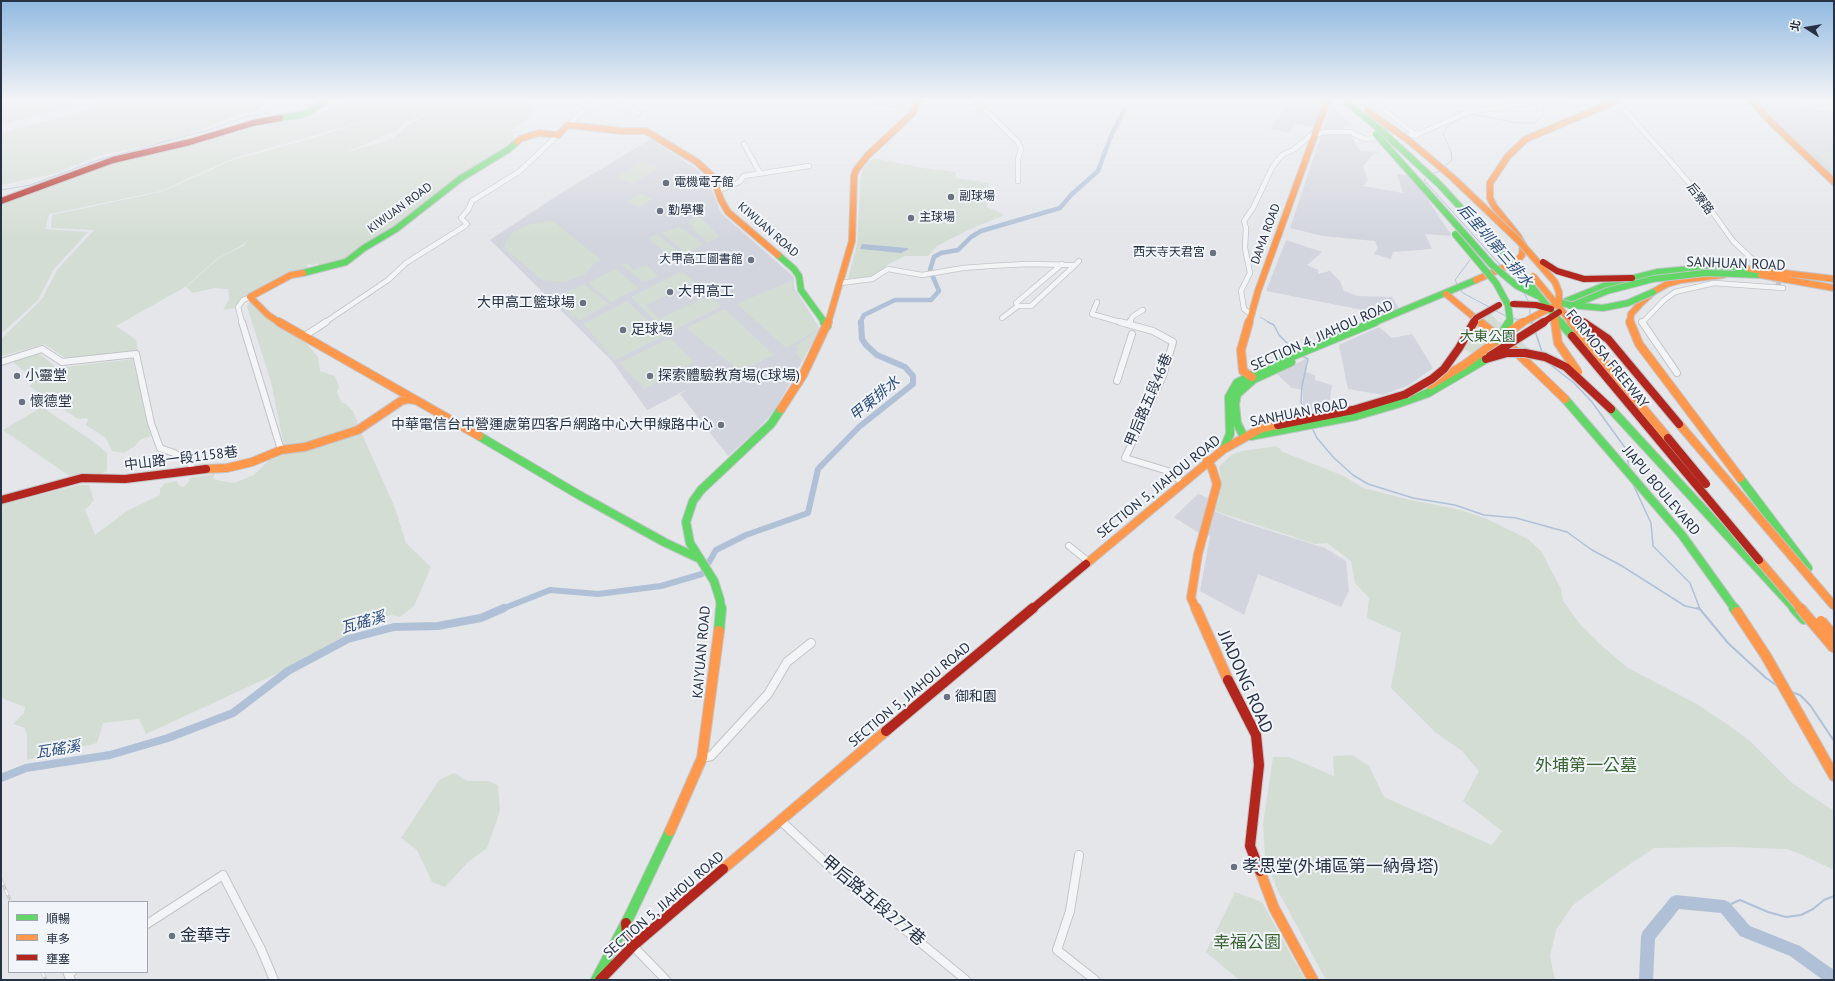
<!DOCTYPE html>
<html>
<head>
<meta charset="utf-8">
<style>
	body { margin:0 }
	#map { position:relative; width:1835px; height:981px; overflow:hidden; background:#e4e6ea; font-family:"PT Sans","Noto Sans TC",sans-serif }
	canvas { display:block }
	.frame { position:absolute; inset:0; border:2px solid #283245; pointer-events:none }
	.legend { position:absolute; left:8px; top:901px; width:140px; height:72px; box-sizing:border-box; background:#f2f5f9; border:1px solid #a1a7b1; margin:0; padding:5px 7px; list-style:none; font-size:12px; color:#283245 }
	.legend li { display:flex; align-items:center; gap:8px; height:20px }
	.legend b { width:20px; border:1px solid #a1a7b1 }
	.north { position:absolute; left:1787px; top:8px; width:40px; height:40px; -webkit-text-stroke:3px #f2f5f9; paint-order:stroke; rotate:282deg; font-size:11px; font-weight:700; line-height:16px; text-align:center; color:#283245 }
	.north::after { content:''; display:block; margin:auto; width:14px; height:18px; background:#283245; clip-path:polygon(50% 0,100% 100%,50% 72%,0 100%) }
</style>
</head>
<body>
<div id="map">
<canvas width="1835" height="981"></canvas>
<div class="frame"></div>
<ul class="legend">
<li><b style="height:5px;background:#63d668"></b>順暢</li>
<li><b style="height:5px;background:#ff974d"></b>車多</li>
<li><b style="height:5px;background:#b3261e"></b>壅塞</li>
</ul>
<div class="north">北</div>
</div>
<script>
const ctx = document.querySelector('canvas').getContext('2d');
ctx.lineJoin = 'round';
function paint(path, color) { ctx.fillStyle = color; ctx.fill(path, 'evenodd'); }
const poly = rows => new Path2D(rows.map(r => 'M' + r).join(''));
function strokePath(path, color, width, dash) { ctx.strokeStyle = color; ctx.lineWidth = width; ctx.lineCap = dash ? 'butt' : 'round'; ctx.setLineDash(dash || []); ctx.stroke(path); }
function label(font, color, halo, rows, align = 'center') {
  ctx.font = font + ' "PT Sans","Noto Sans TC",sans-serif'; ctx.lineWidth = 4; ctx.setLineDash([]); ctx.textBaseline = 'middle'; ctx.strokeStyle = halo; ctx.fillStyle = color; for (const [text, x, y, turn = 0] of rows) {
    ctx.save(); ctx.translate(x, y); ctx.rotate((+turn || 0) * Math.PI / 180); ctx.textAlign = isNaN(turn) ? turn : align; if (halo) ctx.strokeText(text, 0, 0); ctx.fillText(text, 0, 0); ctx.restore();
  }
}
const built = poly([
	[1281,101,1326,101,1316,128,1295,124,1290,133,1271,129,1274,120,1278,120,1284,108,1279,106],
	[1756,101,1795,101,1800,106,1834,113,1834,178,1777,124],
	[1331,106,1353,125,1345,126,1344,132,1350,133,1360,151,1379,152,1373,154,1363,166,1368,180,1363,186,1403,193,1397,174,1410,175,1422,191,1452,236,1425,234,1432,249,1393,252,1391,259,1374,254,1378,248,1375,241,1323,236,1290,228],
	[651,139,695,168,707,179,721,213,794,277,794,288,820,329,775,410,749,439,748,438,728,456,680,394,690,388,647,410,612,361,490,240,561,193],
	[1286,240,1322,252,1307,265,1318,270,1318,274,1330,271,1340,281,1344,291,1358,296,1392,297,1400,310,1388,315,1266,291],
	[1379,327,1392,338,1412,334,1433,368,1409,385,1383,395,1348,389,1339,345],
	[1307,358,1305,372,1315,375,1315,380,1332,385,1330,399,1326,409,1316,411,1303,406,1303,390,1292,388,1277,374],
	[1198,494,1208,498,1205,508,1245,523,1325,548,1346,561,1349,591,1341,607,1258,574,1244,615,1200,591,1210,536,1197,532,1174,517]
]);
const green = poly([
	[1,101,73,101,73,105,1,125],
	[102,101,270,101,256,111,241,114,171,141,101,155,54,174,1,185,1,133,82,111],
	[355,101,411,101,398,111,378,118,400,111,414,101,455,101,440,106,461,101,523,101,534,111,531,117,511,130,515,141,350,259,318,269,318,263,313,265,310,264,306,265,309,268,306,271,291,275,243,302,241,305,241,318,244,333,235,308,223,310,229,299,228,289,214,288,193,293,186,287,219,258,243,246,249,239,241,246,218,258,185,287,116,326,136,340,138,351,66,358,44,344,1,356,1,339,42,299,57,270,94,230,51,228,52,215,161,192,233,160,313,138,373,119,234,158,161,191,49,214,45,229,88,232,54,269,38,300,1,334,1,204,22,198,70,177,130,157,242,128,254,126,258,128,273,121,300,116,321,116,344,103],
	[425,115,405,127,399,133,391,139,344,153,396,131,406,122],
	[858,101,905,101,914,104,911,111],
	[1812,150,1818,150,1822,154,1834,151,1834,170],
	[873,158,923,168,956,172,955,178,989,183,987,207,1005,215,970,229,937,246,928,256,905,256,887,265,884,269,874,276,848,279,857,245,861,176,863,169],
	[643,161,659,168,632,184,616,177],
	[640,193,653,199,639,207,627,202],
	[700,217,720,237,708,242,693,230,692,225,687,222],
	[553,221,601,260,595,263,584,275,564,282,542,280,507,251,505,246,506,242,513,232,531,224],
	[678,227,687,231,703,245,685,253,662,233],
	[657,234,689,260,679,264,648,238],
	[626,263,634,270,646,265,658,276,646,281,642,281,622,265],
	[616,269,638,288,611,302,588,283],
	[682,271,695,282,646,305,659,319,709,296,722,306,668,333,631,297],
	[793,280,793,289,819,329,786,348,737,304],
	[584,284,609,304,579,321,553,299],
	[254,300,305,342,318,357,320,371,335,376,339,387,337,392,342,403,345,403,353,411,360,429,322,441,284,446,271,382,247,307,250,301],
	[627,301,664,336,615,360,583,324],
	[725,309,774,355,740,371,686,328],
	[1488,312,1531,350,1480,358,1464,349,1473,327],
	[819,329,803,360,794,352,799,349,796,346],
	[670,338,694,362,644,389,620,363],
	[35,354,41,355,57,368,133,359,151,436,140,440,134,447,123,453,112,451,106,438,86,425,88,421,87,418,78,419,29,386,36,380,11,361],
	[42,407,98,445,107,453,107,471,98,475,71,477,3,430],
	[361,432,395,508,406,543,431,567,414,606,400,617,391,615,376,619,289,668,146,734,139,719,103,723,97,743,27,760,27,735,25,728,13,724,24,713,25,707,4,699,1,696,1,505,79,485,89,485,94,500,85,510,95,535,127,511,160,495,160,489,165,483,177,481,179,486,183,487,189,482,189,478,215,474,213,478,216,480,234,483,254,475,268,461,282,454],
	[1277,446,1283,452,1344,476,1363,488,1411,500,1457,509,1487,519,1528,539,1541,551,1561,589,1563,601,1580,624,1602,646,1628,668,1695,703,1730,726,1751,742,1792,783,1834,811,1834,870,1805,856,1787,849,1731,847,1654,848,1614,875,1573,905,1556,930,1550,956,1555,980,1326,980,1277,889,1265,856,1263,824,1273,757,1289,757,1334,776,1333,756,1352,755,1369,766,1384,797,1492,845,1502,831,1463,801,1479,771,1462,751,1435,732,1391,688,1401,633,1367,618,1369,598,1355,583,1351,561,1327,543,1315,544,1215,511,1222,485,1219,467,1231,455,1242,451],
	[454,773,467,781,488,781,498,785,500,811,487,848,468,862,445,887,432,882,417,850,401,838,439,780],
	[1235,892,1262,902,1305,980,1239,980,1206,952]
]);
const water = poly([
	[862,244,907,248,909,249,901,253,860,249]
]);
const streamFar2 = poly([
	[1124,110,1127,101],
	[309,114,321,114,345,101],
	[1444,167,1452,160,1451,151,1443,134,1446,128,1452,123,1470,114,1519,123,1534,123,1543,115,1544,103],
	[1432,174,1440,171],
	[1427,177,1424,180,1501,266],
	[1,190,30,185,98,160,212,129,245,117,267,113,289,114],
	[1458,286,1455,280,1470,260],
	[1460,289,1463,293,1489,307],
	[1524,293,1529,302],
	[1530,308,1530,316],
	[1494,310,1506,316],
	[1260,317,1270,323],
	[1512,318,1520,320],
	[1527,322,1531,323]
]);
const streamFar1 = poly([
	[1268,322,1274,325,1279,335,1296,352],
	[1527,322,1533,323],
	[1535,331,1542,352],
	[1302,356,1308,359,1302,386,1301,402,1307,417],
	[1552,366,1574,383,1592,402,1626,449,1629,467],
	[1312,428,1317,438,1334,458,1353,475,1368,484,1413,498,1455,505,1484,515,1516,518,1567,532,1592,550,1622,566,1685,606,1699,609],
	[1632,482,1651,523,1653,546,1690,583,1700,609]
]);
const stream = poly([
	[1697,608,1699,609],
	[1699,608,1728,643,1766,678,1779,687],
	[1791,692,1800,695,1810,705,1834,741],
	[1724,907,1740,900,1768,912,1786,917,1801,915,1813,909,1824,900,1834,896]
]);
const canalFar2 = poly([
	[860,323,864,315,895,300,931,300,939,291,930,270,934,257,941,253,958,250,971,237,981,231,1060,208,1071,195,1098,171,1111,136,1124,110]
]);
const canalFar1 = poly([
	[502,609,550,590,598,594,661,586,702,574,716,550,746,535,808,513,818,469,859,427,913,384,913,376,905,367,877,355,866,345,862,339,861,322]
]);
const canal = poly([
	[1,778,26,768,110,755,168,738,233,713,288,671,348,639,394,627,438,626,481,618,504,608]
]);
const river = poly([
	[1676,895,1724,900,1729,902,1750,926,1800,946,1834,970,1834,980,1823,980,1790,956,1740,936,1721,913,1679,909,1655,939,1653,980,1639,980,1641,936,1643,931,1671,897,1676,895]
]);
const streetTunnel = poly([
	[1753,260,1783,288]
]);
const streetFar2 = poly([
	[617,101,638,113],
	[976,101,1018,142,1021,149,1018,159,1018,181],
	[1373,101,1416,135],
	[1544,101,1565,101],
	[1614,101,1618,103,1671,162,1703,199,1733,241,1753,260],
	[568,125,594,101],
	[744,144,760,173],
	[718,191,739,182,744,176,809,166],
	[840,283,872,279,888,269,922,275,963,268,990,266,1027,264,1075,265,1079,261],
	[1097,302,1092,314,1123,323],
	[1018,306,1016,303,1062,264],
	[1252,315,1244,309,1241,291,1250,273,1245,248,1246,228,1244,221,1253,208,1273,166,1282,155,1293,150,1310,136,1324,132,1350,132,1365,139,1416,135,1468,112,1540,101],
	[1002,318,1018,306,1031,306,1075,265],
	[242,323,238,307,243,300,250,297],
	[324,323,388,280,406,263,465,226,467,224,461,218,468,210,472,201,520,171,558,135],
	[1129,323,1133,316,1143,310],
	[1642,323,1664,300,1675,292,1714,283,1783,288]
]);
const streetFar1 = poly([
	[242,322,281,450],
	[1120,322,1153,331,1173,342,1163,376,1125,458,1168,471,1182,482],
	[1642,322,1677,373],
	[1129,323,1130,322],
	[303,337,326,322],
	[1,362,42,349,62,362,136,354,151,423,160,448,174,453,190,463,193,470],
	[1117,381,1132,334],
	[1069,546,1089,562]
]);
const street = poly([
	[702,758,711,756,768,694,787,662,811,643],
	[781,821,842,878,966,980],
	[1079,855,1070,911,1057,950,1095,980],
	[147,924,223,875,261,949,274,980],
	[633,946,666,980],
	[71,980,68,974,72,972]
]);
const fastFar2 = poly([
	[280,118,305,114,326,101],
	[778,255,794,269,799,276,801,290,825,323],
	[303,273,346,262,364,248,396,229,460,179,509,149,517,142],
	[1735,274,1760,275],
	[1559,304,1606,285,1658,272,1691,269,1750,269],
	[1373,323,1476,280]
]);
const fastFar1 = poly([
	[824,322,827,326],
	[1565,399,1682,535,1735,609],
	[1611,409,1795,609],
	[479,436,579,495,664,542,700,559],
	[1251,436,1356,416,1397,404,1428,393,1486,359],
	[1244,437,1237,423,1235,404,1237,394,1254,379,1291,362],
	[1224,448,1230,434,1229,397,1237,383,1271,365,1375,322],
	[1740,478,1808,568],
	[721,609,720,600,714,581,690,543,686,522,693,501,701,490,771,424,781,409]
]);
const fast = poly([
	[1734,608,1737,612],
	[1794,608,1804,619],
	[719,631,721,608],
	[596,980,631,913,670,831]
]);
const slowFar2 = poly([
	[1752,101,1772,123,1834,182],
	[517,142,520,139,539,133,558,135,568,125,622,131,646,131,697,162,713,177,721,200,728,212,778,255],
	[1750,269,1834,279],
	[1761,275,1834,288],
	[1476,280,1516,262,1522,255,1523,245,1518,236,1494,206,1490,198,1490,183,1508,156,1526,139,1616,101],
	[1446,294,1481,323],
	[280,323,268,315,250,297,291,275,303,273],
	[828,323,852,241,854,176,856,170,868,155,912,114,918,101],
	[1249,323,1258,291,1327,101],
	[1630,323,1631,314,1641,303,1653,292,1667,284,1681,280,1723,275]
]);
const slowFar1 = poly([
	[279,322,479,436],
	[1249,322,1241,350,1243,371,1252,377],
	[1480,322,1511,347,1565,399],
	[1630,322,1639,344,1740,478],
	[1430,385,1464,365,1498,340],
	[781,409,803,375,828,322],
	[206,469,227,468,252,462,281,450,305,447,358,430,401,401,408,399,415,400],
	[1086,564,1224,449,1262,428,1278,425],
	[1196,609,1191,598,1198,554,1217,484,1212,468,1207,461]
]);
const slow = poly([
	[1196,608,1228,680],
	[1737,612,1766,656,1834,776],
	[670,831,702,758,719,631],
	[723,869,886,731],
	[1260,871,1274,908,1313,980]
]);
const jamFar2 = poly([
	[1,201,113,160,190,142,253,123,280,118]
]);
const jamFar1 = poly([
	[1278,425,1353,410,1410,393],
	[1,500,82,478,125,479,206,469],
	[1032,609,1086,564]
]);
const jam = poly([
	[1228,680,1256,735,1259,765,1250,846,1260,871],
	[886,731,1033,608],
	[626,923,627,935,633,946],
	[600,980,633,946,723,869]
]);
const rail = poly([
	[1,880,11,902],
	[42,972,46,980]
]);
const fastBridgeFar1 = poly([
	[1345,101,1383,132,1440,185,1524,277,1561,323],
	[1376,134,1492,265,1517,286,1538,296],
	[1455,234,1496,283,1508,305,1510,320,1508,323],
	[1554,301,1570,305,1603,308,1628,303,1653,292],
	[1571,306,1607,291,1653,279,1705,273,1735,274]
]);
const fastBridge = poly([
	[1560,322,1572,336],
	[1498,340,1509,322]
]);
const slowBridgeFar2 = poly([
	[1367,111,1407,139,1452,177,1519,241,1555,282,1559,292,1559,304],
	[1533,276,1572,323],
	[1522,323,1552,307],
	[1555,323,1556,314]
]);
const slowBridgeFar1 = poly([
	[1555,322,1558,343,1578,372],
	[1571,322,1668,438],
	[1500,338,1523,322],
	[1679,424,1834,606],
	[1759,560,1801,609]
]);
const slowBridge = poly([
	[1800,608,1834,648],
	[1821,621,1834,636]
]);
const jamBridgeFar1 = poly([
	[1543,262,1557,271,1584,279,1632,278],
	[1513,304,1536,305,1551,309],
	[1567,315,1586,323],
	[1473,323,1476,318,1499,305],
	[1542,323,1559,312]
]);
const jamBridge = poly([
	[1583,322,1608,339,1679,424],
	[1572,336,1759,560],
	[1490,356,1544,322],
	[1486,359,1507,353,1525,353,1545,357,1566,367,1611,409],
	[1406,394,1432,379,1444,369,1459,348,1474,322],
	[1668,438,1706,484]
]);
const markers = [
	[666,183,4,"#6a717f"],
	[951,197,4,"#6a717f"],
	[660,211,4,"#6a717f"],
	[911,218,4,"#6a717f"],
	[1213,253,4,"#6a717f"],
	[751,260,4,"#6a717f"],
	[670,292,4,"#6a717f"],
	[583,303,4,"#6a717f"],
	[623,330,4,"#6a717f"],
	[17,376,4,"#6a717f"],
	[650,376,4,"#6a717f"],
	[22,402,4,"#6a717f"],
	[721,425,4,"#6a717f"],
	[947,697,4,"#6a717f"],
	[1234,867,4,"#6a717f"],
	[172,936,4,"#6a717f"]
];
const farPoinames = [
	["電機電子館",674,183],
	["副球場",959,197],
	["勤學樓",668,211],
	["主球場",919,218],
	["西天寺天君宮",1205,253,"right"],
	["大甲高工圖書館",743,260,"right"]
];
const farStreetnames = [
	["后寮路",1700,199,53],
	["KIWUAN ROAD",400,208,-36],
	["KIWUAN ROAD",768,230,41],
	["DAMA ROAD",1266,234,-70]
];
const streetNames = [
	["SANHUAN ROAD",1736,264,2],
	["SECTION 4, JIAHOU ROAD",1322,336,-24],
	["FORMOSA FREEWAY",1607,359,51],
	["甲后路五段46巷",1149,400,-67],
	["SANHUAN ROAD",1299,413,-11],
	["中山路一段1158巷",181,459,-7],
	["SECTION 5, JIAHOU ROAD",1159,487,-39],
	["JIAPU BOULEVARD",1661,491,50],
	["KAIYUAN ROAD",702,652,-85],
	["SECTION 5, JIAHOU ROAD",910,695,-40],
	["SECTION 5, JIAHOU ROAD",664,905,-41]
];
const poiNames = [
	["大甲高工",678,292],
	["大甲高工籃球場",575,303,"right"],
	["足球場",631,330],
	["小靈堂",25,376],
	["探索體驗教育場(C球場)",658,376],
	["懷德堂",30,402],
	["中華電信台中營運處第四客戶網路中心大甲線路中心",713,425,"right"],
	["御和園",955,697]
];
const parkNames = [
	["大東公園",1488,337]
];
const waterNames = [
	["后里圳第三排水",1495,246,49],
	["甲東排水",875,399,-40],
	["瓦磘溪",363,623,-16],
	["瓦磘溪",58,750,-9]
];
const nearStreetnames = [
	["JIADONG ROAD",1245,682,66],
	["甲后路五段277巷",873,901,40]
];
const nearParknames = [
	["外埔第一公墓",1586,766],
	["幸福公園",1247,943]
];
const nearPoinames = [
	["孝思堂(外埔區第一納骨塔)",1242,867],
	["金華寺",180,936]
];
paint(built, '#d2d5dd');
paint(green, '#d4ddd4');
paint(water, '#b0c1d7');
strokePath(streamFar2, '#b0c1d7', 1);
strokePath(streamFar1, '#b0c1d7', 1.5);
strokePath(stream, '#b0c1d7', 2);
strokePath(canalFar2, '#b0c1d7', 4.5);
strokePath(canalFar1, '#b0c1d7', 6);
strokePath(canal, '#b0c1d7', 8);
paint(river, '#b0c1d7');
strokePath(streetTunnel, '#bec2c9', 4.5, [4.5, 2]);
strokePath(streetFar2, '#c2c4c8', 6);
strokePath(streetFar1, '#c2c4c8', 8);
strokePath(street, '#c2c4c8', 10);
strokePath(fastFar2, '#c2c4c8', 8);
strokePath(fastFar1, '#c2c4c8', 10);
strokePath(fast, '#c2c4c8', 12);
strokePath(slowFar2, '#c2c4c8', 8);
strokePath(slowFar1, '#c2c4c8', 10);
strokePath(slow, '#c2c4c8', 12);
strokePath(jamFar2, '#c2c4c8', 8);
strokePath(jamFar1, '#c2c4c8', 10);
strokePath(jam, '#c2c4c8', 12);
strokePath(streetFar2, '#f3f4f6', 4.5);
strokePath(streetFar1, '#f3f4f6', 6);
strokePath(street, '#f3f4f6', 8);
strokePath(fastFar2, '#63d668', 6);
strokePath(fastFar1, '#63d668', 8);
strokePath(fast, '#63d668', 10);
strokePath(slowFar2, '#ff974d', 6);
strokePath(slowFar1, '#ff974d', 8);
strokePath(slow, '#ff974d', 10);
strokePath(jamFar2, '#b3261e', 6);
strokePath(jamFar1, '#b3261e', 8);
strokePath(jam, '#b3261e', 10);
strokePath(rail, '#cdced1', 3.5);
strokePath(rail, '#f2f5f9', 2, [5.5]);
strokePath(fastBridgeFar1, '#c2c4c8', 8, []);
strokePath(fastBridge, '#c2c4c8', 10, []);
strokePath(slowBridgeFar2, '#c2c4c8', 8, []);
strokePath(slowBridgeFar1, '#c2c4c8', 10, []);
strokePath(slowBridge, '#c2c4c8', 12, []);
strokePath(jamBridgeFar1, '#c2c4c8', 8, []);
strokePath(jamBridge, '#c2c4c8', 10, []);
strokePath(fastBridgeFar1, '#63d668', 6);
strokePath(fastBridge, '#63d668', 8);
strokePath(slowBridgeFar2, '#ff974d', 6);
strokePath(slowBridgeFar1, '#ff974d', 8);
strokePath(slowBridge, '#ff974d', 10);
strokePath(jamBridgeFar1, '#b3261e', 6);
strokePath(jamBridge, '#b3261e', 8);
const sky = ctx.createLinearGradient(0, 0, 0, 238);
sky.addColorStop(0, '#91b9e1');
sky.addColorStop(0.42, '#f3f4f6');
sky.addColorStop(1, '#f3f4f600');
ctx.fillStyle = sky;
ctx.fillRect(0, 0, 1835, 238);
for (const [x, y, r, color] of markers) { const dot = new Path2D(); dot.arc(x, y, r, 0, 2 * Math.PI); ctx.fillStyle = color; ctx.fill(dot); strokePath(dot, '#f2f5f9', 1.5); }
label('12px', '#283245', '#f2f5f9', farPoinames, 'left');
label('12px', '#283245', '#f2f5f9', farStreetnames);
label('14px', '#283245', '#f2f5f9', streetNames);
label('14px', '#283245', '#f2f5f9', poiNames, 'left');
label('14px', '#3b6334', '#f2f5f9', parkNames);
label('italic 15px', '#2e4f7e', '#f2f5f9', waterNames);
label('17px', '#283245', '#f2f5f9', nearStreetnames);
label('17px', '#3b6334', '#f2f5f9', nearParknames);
label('17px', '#283245', '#f2f5f9', nearPoinames, 'left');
</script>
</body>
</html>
